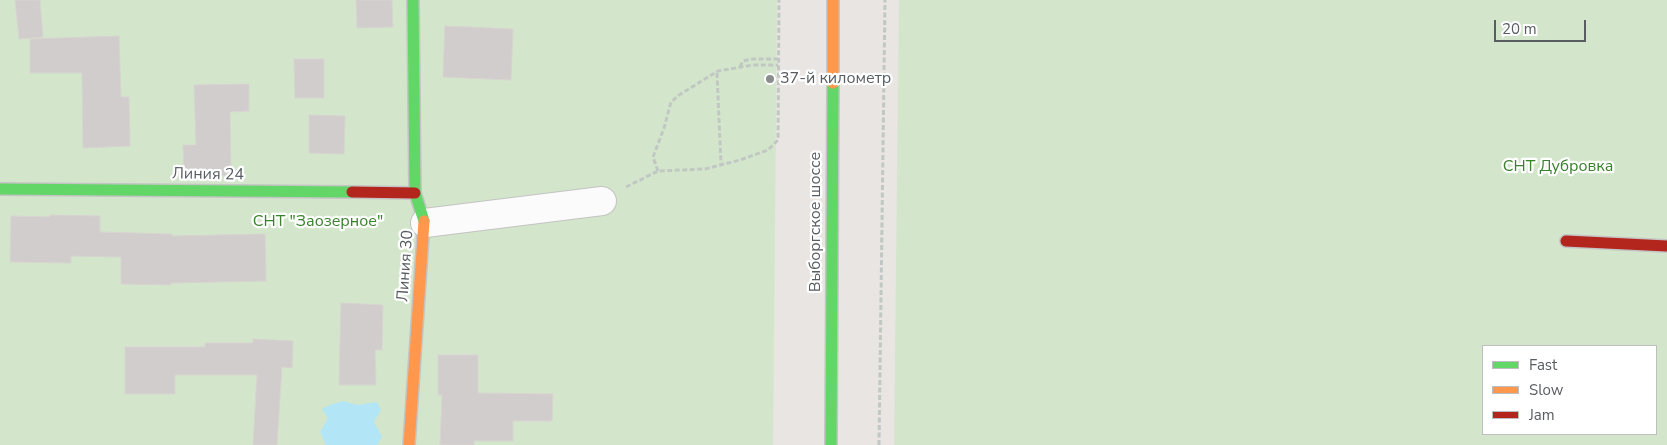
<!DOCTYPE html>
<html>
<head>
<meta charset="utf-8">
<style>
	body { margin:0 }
	#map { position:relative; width:1667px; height:445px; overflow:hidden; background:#e8e5e2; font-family:"Nunito Sans",sans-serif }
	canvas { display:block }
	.legend { position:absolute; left:1482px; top:345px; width:175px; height:90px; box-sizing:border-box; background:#fff; border:1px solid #bcbec0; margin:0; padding:6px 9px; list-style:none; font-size:15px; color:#575d61 }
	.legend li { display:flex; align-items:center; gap:10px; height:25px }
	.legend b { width:25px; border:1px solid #bcbec0 }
	.scale { position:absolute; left:1494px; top:20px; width:92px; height:22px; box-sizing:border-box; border:2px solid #575d61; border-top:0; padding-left:6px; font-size:15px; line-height:18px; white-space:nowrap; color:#575d61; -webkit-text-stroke:4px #fff; paint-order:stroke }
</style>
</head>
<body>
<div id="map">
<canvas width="1667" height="445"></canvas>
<ul class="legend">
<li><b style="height:6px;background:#63d668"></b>Fast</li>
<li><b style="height:6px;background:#ff974d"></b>Slow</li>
<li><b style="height:6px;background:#b3261e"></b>Jam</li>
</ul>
<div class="scale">20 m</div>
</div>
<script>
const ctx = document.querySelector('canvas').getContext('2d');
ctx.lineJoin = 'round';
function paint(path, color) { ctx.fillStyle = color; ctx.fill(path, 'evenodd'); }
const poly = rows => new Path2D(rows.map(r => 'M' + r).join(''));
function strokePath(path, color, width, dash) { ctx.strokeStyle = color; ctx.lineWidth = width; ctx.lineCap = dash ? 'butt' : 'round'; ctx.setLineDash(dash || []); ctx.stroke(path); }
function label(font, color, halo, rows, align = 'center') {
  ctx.font = font + ' "Nunito Sans",sans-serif'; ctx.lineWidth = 4.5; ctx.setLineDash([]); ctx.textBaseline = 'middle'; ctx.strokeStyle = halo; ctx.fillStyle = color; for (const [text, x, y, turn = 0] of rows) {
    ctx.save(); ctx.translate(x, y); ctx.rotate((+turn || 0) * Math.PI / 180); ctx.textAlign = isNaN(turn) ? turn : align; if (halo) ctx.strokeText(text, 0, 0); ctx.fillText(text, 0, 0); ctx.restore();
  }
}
const green = poly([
	[0,0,777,0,773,445,0,445],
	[899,0,1667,0,1667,445,894,445],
	[1483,346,1656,346,1656,434,1483,434]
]);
const water = poly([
	[343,401,357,405,377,402,381,410,374,422,382,437,377,445,326,445,320,432,328,418,322,409,330,405]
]);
const building = poly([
	[15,0,40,0,43,37,19,39,15,0],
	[356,0,392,0,393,27,357,28,356,0],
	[445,26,513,29,511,80,443,77,445,26],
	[119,36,121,97,129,97,130,146,83,148,82,73,30,73,30,39,119,36],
	[294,59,324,59,324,98,295,98,294,59],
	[249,84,249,111,230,112,231,176,184,175,183,145,196,145,194,85,249,84],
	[309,115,345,116,344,154,309,153,309,115],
	[50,215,100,216,100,232,172,234,172,236,265,234,266,281,171,283,171,285,121,284,121,257,71,256,71,263,10,262,11,216,50,217,50,215],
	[341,303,383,305,382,350,375,350,376,385,339,385,341,303],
	[253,339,293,341,292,368,282,367,277,445,253,445,257,375,175,375,175,394,125,394,125,347,205,347,205,343,253,343,253,339],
	[438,355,478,355,478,393,553,394,552,421,513,421,513,441,474,441,474,445,440,445,442,395,438,395,438,355]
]);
const path = poly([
	[740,67,743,61,752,59,778,59],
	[717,73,721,165],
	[658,171,653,157,664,128,671,102,679,95,718,71,753,65,778,65],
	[626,187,658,171,705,169,740,160,768,150,778,140,779,0],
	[879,445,885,0]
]);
const street = poly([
	[425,223,602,201]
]);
const fast = poly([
	[413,0,415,193,424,221],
	[0,189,352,192],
	[831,445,833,83]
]);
const slow = poly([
	[833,83,833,0],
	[409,445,424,221]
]);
const jam = poly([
	[352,192,415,193],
	[1566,241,1667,246]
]);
const markers = [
	[770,79,5,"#8a8d8e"]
];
const poiNames = [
	["37-й километр",780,79]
];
const parkNames = [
	["СНТ Дубровка",1558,167],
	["СНТ \"Заозерное\"",318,222]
];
const streetNames = [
	["Линия 24",208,175,1],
	["Выборгское шоссе",816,222,-90],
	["Линия 30",406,266,-86]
];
paint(green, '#d3e6cb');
paint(water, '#b2e6f6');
paint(building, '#d0cdcc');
strokePath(building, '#d8d4d1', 1);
strokePath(street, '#c3c3c3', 30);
strokePath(fast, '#c4c4c4', 14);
strokePath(slow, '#c4c4c4', 14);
strokePath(jam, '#c4c4c4', 14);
strokePath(path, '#c1c8c4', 3, [5, 2.5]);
strokePath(street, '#fcfbfb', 28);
strokePath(fast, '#63d668', 11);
strokePath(slow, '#ff974d', 11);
strokePath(jam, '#b3261e', 11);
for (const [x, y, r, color] of markers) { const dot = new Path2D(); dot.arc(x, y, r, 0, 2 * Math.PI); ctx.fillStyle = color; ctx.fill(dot); strokePath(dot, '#fff', 2); }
label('16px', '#575d61', '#fff', poiNames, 'left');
label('16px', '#3a822e', '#fff', parkNames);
label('16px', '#575d61', '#fff', streetNames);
</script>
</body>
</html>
